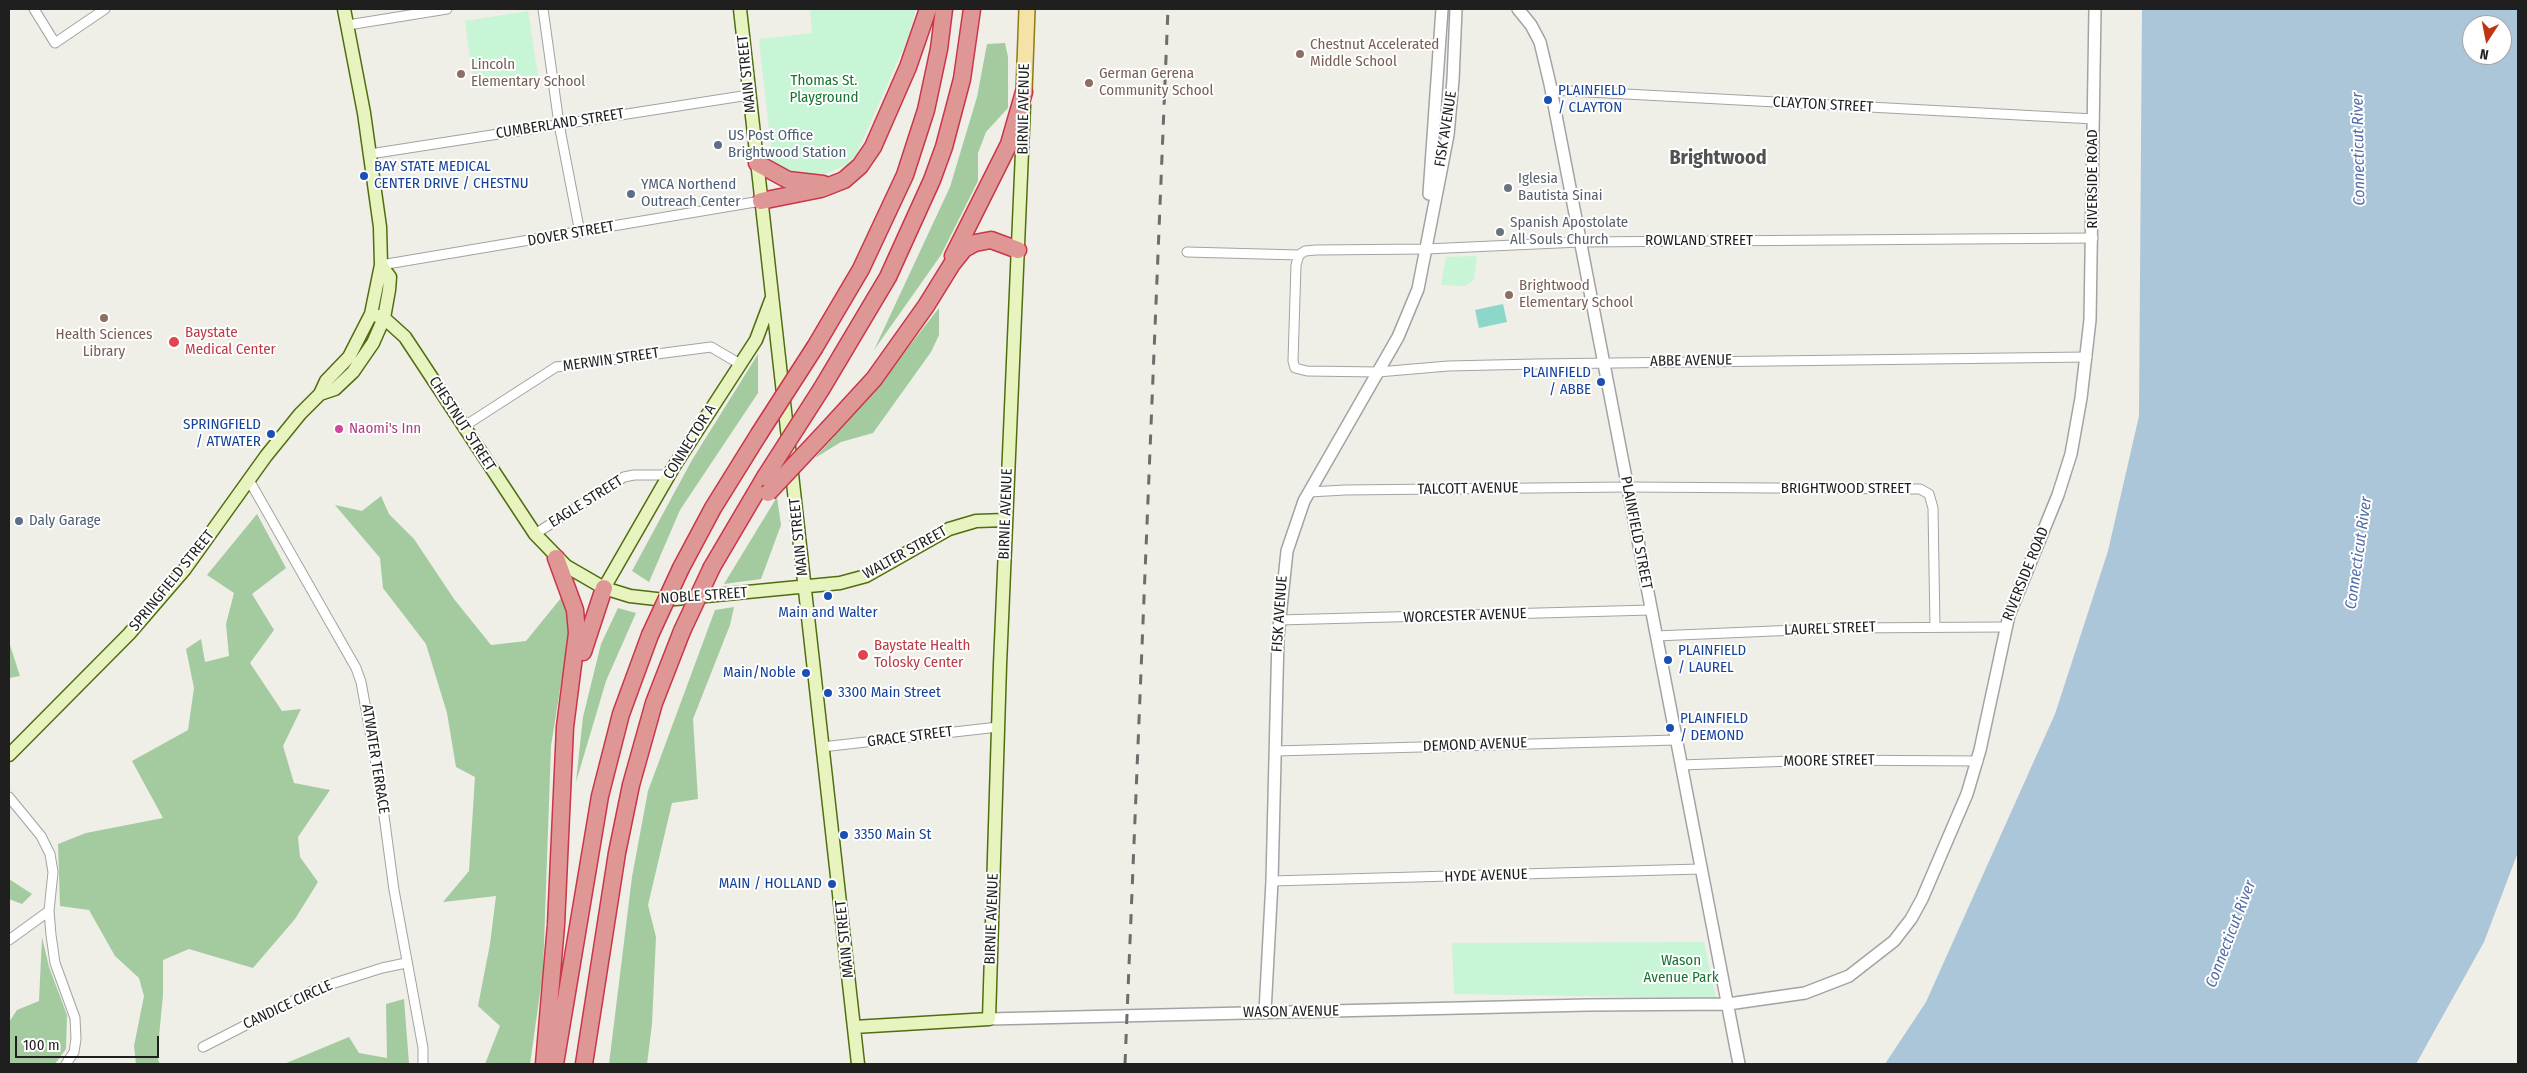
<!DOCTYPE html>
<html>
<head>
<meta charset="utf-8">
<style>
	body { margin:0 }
	#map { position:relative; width:2527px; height:1073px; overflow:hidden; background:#efeee7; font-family:"Fira Sans Condensed",sans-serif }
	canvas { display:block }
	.frame { position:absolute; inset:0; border:10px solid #1f1f1f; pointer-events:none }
	.north { position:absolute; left:2462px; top:15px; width:50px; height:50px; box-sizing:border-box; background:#fff; border:1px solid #a5a5a5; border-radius:50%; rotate:191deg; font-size:14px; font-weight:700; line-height:20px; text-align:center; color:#1f1f1f }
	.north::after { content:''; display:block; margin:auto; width:18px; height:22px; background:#bd3512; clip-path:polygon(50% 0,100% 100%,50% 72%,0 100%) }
	.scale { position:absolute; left:15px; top:1036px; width:144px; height:22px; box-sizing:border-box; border:2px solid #1f1f1f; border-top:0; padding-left:6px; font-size:15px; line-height:18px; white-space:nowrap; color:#1f1f1f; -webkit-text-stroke:4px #fff; paint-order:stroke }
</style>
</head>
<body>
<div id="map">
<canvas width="2527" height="1073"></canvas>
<div class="frame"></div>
<div class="north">N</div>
<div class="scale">100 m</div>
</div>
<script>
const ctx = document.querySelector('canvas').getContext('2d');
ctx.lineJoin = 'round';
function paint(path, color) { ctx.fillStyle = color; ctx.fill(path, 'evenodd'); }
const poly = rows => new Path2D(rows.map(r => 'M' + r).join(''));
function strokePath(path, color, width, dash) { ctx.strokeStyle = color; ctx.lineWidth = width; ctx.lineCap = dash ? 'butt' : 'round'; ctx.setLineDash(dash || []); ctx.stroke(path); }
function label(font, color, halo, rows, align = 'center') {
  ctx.font = font + ' "Fira Sans Condensed",sans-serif'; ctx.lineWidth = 4; ctx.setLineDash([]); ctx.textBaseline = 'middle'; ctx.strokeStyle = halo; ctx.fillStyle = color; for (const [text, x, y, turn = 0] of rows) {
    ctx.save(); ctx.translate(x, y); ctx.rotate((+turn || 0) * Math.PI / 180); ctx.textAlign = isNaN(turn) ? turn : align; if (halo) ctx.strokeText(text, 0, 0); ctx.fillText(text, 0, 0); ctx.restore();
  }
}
const forest = poly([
	[1005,43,1008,57,1008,108,986,132,978,153,978,181,941,255,874,350,950,187,977,97,987,44],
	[939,308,939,335,931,352,873,433,841,442,815,458,869,397],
	[758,354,758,393,680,510,649,582,632,571,692,460],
	[381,496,389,514,414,539,454,599,491,645,526,641,561,598,571,620,551,746,543,972,530,1064,485,1064,500,1026,478,1006,490,944,496,896,443,902,469,871,475,777,456,767,447,713,426,644,383,588,380,558,335,505,362,511],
	[777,497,781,525,761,579,724,584],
	[257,514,286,568,252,594,274,630,250,663,282,711,301,709,283,746,294,783,330,790,298,837,300,857,318,882,295,919,253,968,189,949,163,960,163,995,157,1057,160,1064,136,1064,134,1046,144,996,139,978,115,956,89,910,60,906,58,844,86,833,163,818,132,761,188,730,194,688,186,649,201,639,205,662,229,656,226,624,234,593,207,575],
	[734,607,730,625,693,719,698,799,672,803,648,905,656,937,652,1024,647,1064,609,1064,632,877,648,791,715,610],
	[618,608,636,613,606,681,576,782,583,717,601,644],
	[9,642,20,676,9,678],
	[9,879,32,894,22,904,9,899],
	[42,937,49,967,67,1015,66,1049,55,1064,9,1064,9,1022,17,1010,39,1001],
	[404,999,409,1064,284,1064,349,1037,359,1053,387,1058,386,1004]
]);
const park = poly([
	[810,9,916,9,908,38,856,155,846,165,820,176,789,174,773,165,759,39,812,33],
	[528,11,538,76,474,85,465,21],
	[1477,256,1474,280,1465,286,1441,285,1446,257],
	[1704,942,1716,998,1454,994,1452,943]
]);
const pitch = poly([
	[1503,304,1507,322,1479,328,1475,310]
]);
const water = poly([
	[2142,9,2518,9,2518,852,2484,942,2416,1064,1885,1064,1926,1002,2055,714,2108,551,2139,416],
	[2472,25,2502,25,2502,55,2472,55]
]);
const minor = poly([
	[34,9,55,43,105,9],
	[543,9,559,124,580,233],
	[348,25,447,9],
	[1551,90,2094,119],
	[370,154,749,95],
	[1187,252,1299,255,1305,251,1316,250,1426,249,1580,242,2093,238],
	[1299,255,1296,265,1293,361,1295,368,1307,371,1378,372,1448,366,1536,364,2087,357],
	[381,265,761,201],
	[463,427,556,367,711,347,740,364],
	[249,480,356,668,361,682,380,786,394,890,423,1048,423,1064],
	[1309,492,1345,490,1627,487,1920,489,1929,494,1933,508,1935,627],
	[535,534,624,477,634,475,669,475],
	[1279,620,1651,610],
	[1656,636,1843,628,2005,627],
	[822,747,998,727],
	[1275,751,1676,740],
	[1681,765,1821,760,1978,761],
	[9,797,41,836,50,854,53,872,49,911,51,935,55,963,75,1018,76,1039,74,1052,66,1064],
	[1272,881,1700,869],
	[9,940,49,911],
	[203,1047,316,989,382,968,406,963]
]);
const tertiary = poly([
	[1518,9,1531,25,1540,42,1550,84,1739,1064],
	[1429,194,1442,9],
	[1265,1012,1272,881,1278,637,1287,551,1304,501,1398,337,1418,289,1448,135,1453,80,1456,9],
	[989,1019,1588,1005,1728,1004,1805,993,1849,976,1894,941,1911,919,1922,899,1967,794,1980,750,2009,615,2058,495,2071,454,2081,398,2090,320,2095,9]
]);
const secondary = poly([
	[740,9,858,1064],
	[371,314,384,318,405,337,535,534,566,566,604,588,630,596,665,600,840,583,866,576,949,529,976,521,1006,520],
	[320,394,335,389,353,372,373,343,384,318,389,290,390,277,381,265],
	[604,588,673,468,756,340,771,300],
	[9,755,129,634,185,569,266,456,300,414,320,394,326,381,349,357,371,314,381,265,380,227,364,113,344,9],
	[854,1027,989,1019,1000,665,1024,105]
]);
const primary = poly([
	[1024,92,1027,9]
]);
const motorway = poly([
	[757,163,788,180,823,184],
	[761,201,821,189,844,180,860,166,873,147,908,67,928,9],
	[953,256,1009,144,1024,92],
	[815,347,861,269,905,175,926,110,939,49,944,9],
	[822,388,888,277,932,180,944,147,962,79,972,9],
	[829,428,874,379,926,306,952,264,964,249,975,243,991,240,1018,250],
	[712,567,765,477],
	[681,568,713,508,759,434],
	[583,652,604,588],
	[544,1064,556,925,565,727,577,633,575,610,556,558],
	[555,1064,600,796,621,714,650,635],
	[584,1064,617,853,631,785,654,703,682,631]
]);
const rail = poly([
	[1125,1064,1168,9]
]);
const motorwayBridge = poly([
	[759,434,815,347],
	[765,477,822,388],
	[768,493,829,428],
	[682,631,712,567],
	[650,635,681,568]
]);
const markers = [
	[1300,54,5,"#8d6e63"],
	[461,74,5,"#8d6e63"],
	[1089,83,5,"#8d6e63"],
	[1548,100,5,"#1a4fb4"],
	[718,145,5,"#5c6f8a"],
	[364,176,5,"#1a4fb4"],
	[1508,188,5,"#6b7280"],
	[631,194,5,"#5c6f8a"],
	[1500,232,5,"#6b7280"],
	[1509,295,5,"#8d6e63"],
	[104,318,5,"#8d6e63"],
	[174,342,6,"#e0444e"],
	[1601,382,5,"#1a4fb4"],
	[339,429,5,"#d1479c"],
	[271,434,5,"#1a4fb4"],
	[19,521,5,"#5c6f8a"],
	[828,596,5,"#1a4fb4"],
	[863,655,6,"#e0444e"],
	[1668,660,5,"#1a4fb4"],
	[806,673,5,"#1a4fb4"],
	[828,693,5,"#1a4fb4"],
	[1670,728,5,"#1a4fb4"],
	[844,835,5,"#1a4fb4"],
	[832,884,5,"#1a4fb4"]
];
const educationNames = [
	["Chestnut Accelerated",1310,45],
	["Middle School",1310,62],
	["Lincoln",471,65],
	["Elementary School",471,82],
	["German Gerena",1099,74],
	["Community School",1099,91],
	["Brightwood",1519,286],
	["Elementary School",1519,303],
	["Health Sciences",104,335,"center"],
	["Library",104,352,"center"]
];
const streetNames = [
	["MAIN STREET",747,74,-96],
	["CLAYTON STREET",1823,105,3],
	["BIRNIE AVENUE",1024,109,-89],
	["CUMBERLAND STREET",560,124,-9],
	["FISK AVENUE",1446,129,-81],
	["RIVERSIDE ROAD",2093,179,-90],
	["DOVER STREET",571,234,-10],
	["ROWLAND STREET",1699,241],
	["MERWIN STREET",611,360,-8],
	["ABBE AVENUE",1691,361,-1],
	["CHESTNUT STREET",462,424,57],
	["CONNECTOR A",690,442,-58],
	["TALCOTT AVENUE",1468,489,-1],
	["BRIGHTWOOD STREET",1846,489],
	["EAGLE STREET",586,502,-32],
	["BIRNIE AVENUE",1006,514,-88],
	["PLAINFIELD STREET",1636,533,79],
	["MAIN STREET",799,537,-96],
	["WALTER STREET",905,553,-29],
	["RIVERSIDE ROAD",2026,574,-68],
	["SPRINGFIELD STREET",172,581,-51],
	["NOBLE STREET",704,596,-4],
	["FISK AVENUE",1280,614,-86],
	["WORCESTER AVENUE",1465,616,-2],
	["LAUREL STREET",1830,629,-2],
	["GRACE STREET",910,737,-7],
	["DEMOND AVENUE",1475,745,-2],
	["ATWATER TERRACE",375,759,81],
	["MOORE STREET",1829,761,-1],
	["HYDE AVENUE",1486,876,-2],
	["BIRNIE AVENUE",992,919,-88],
	["MAIN STREET",845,939,-96],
	["CANDICE CIRCLE",288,1005,-25],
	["WASON AVENUE",1291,1012,-1]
];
const parkNames = [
	["Thomas St.",824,81],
	["Playground",824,98],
	["Wason",1681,961],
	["Avenue Park",1681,978]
];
const transitNames = [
	["PLAINFIELD",1558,91],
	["/ CLAYTON",1558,108],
	["BAY STATE MEDICAL",374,167],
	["CENTER DRIVE / CHESTNU",374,184],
	["PLAINFIELD",1591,373,"right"],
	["/ ABBE",1591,390,"right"],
	["SPRINGFIELD",261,425,"right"],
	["/ ATWATER",261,442,"right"],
	["Main and Walter",828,613,"center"],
	["PLAINFIELD",1678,651],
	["/ LAUREL",1678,668],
	["Main/Noble",796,673,"right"],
	["3300 Main Street",838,693],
	["PLAINFIELD",1680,719],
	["/ DEMOND",1680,736],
	["3350 Main St",854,835],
	["MAIN / HOLLAND",822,884,"right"]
];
const serviceNames = [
	["US Post Office",728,136],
	["Brightwood Station",728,153],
	["YMCA Northend",641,185],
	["Outreach Center",641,202],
	["Daly Garage",29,521]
];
const worshipNames = [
	["Iglesia",1518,179],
	["Bautista Sinai",1518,196],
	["Spanish Apostolate",1510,223],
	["All Souls Church",1510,240]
];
const healthNames = [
	["Baystate",185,333],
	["Medical Center",185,350],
	["Baystate Health",874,646],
	["Tolosky Center",874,663]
];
const hotelNames = [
	["Naomi's Inn",349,429]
];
const waterNames = [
	["Connecticut River",2359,149,-91],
	["Connecticut River",2359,553,-82],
	["Connecticut River",2231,934,-69]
];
const districtNames = [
	["Brightwood",1718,158]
];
paint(forest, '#a3cb9f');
paint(park, '#c8f5d5');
paint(pitch, '#8cd7c9');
paint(water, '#abc5d9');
strokePath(minor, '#a3a3a3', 11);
strokePath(tertiary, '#a3a3a3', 14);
strokePath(secondary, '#506e0f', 15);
strokePath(primary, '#8d7d0e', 18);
strokePath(motorway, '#cb354a', 19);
strokePath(minor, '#fff', 9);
strokePath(tertiary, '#fff', 11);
strokePath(secondary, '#e7f4c0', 12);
strokePath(primary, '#f4e2a7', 15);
strokePath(motorway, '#df9796', 16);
strokePath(rail, '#6d6d6d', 3, [10, 10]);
strokePath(motorwayBridge, '#cb354a', 19, []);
strokePath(motorwayBridge, '#df9796', 16);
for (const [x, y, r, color] of markers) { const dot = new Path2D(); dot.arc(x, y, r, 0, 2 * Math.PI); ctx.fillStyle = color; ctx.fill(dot); strokePath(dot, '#fff', 2); }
label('15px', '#785e54', '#fff', educationNames, 'left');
label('15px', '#1f1f1f', '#fff', streetNames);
label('15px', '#167531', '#fff', parkNames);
label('15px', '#164399', '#fff', transitNames, 'left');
label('15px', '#4e5e75', '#fff', serviceNames, 'left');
label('15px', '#5b616d', '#fff', worshipNames, 'left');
label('15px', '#be3a42', '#fff', healthNames, 'left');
label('15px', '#b23c85', '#fff', hotelNames, 'left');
label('italic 16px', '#546ca7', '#fff', waterNames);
label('bold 20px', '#525252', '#fff', districtNames);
</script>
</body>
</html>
